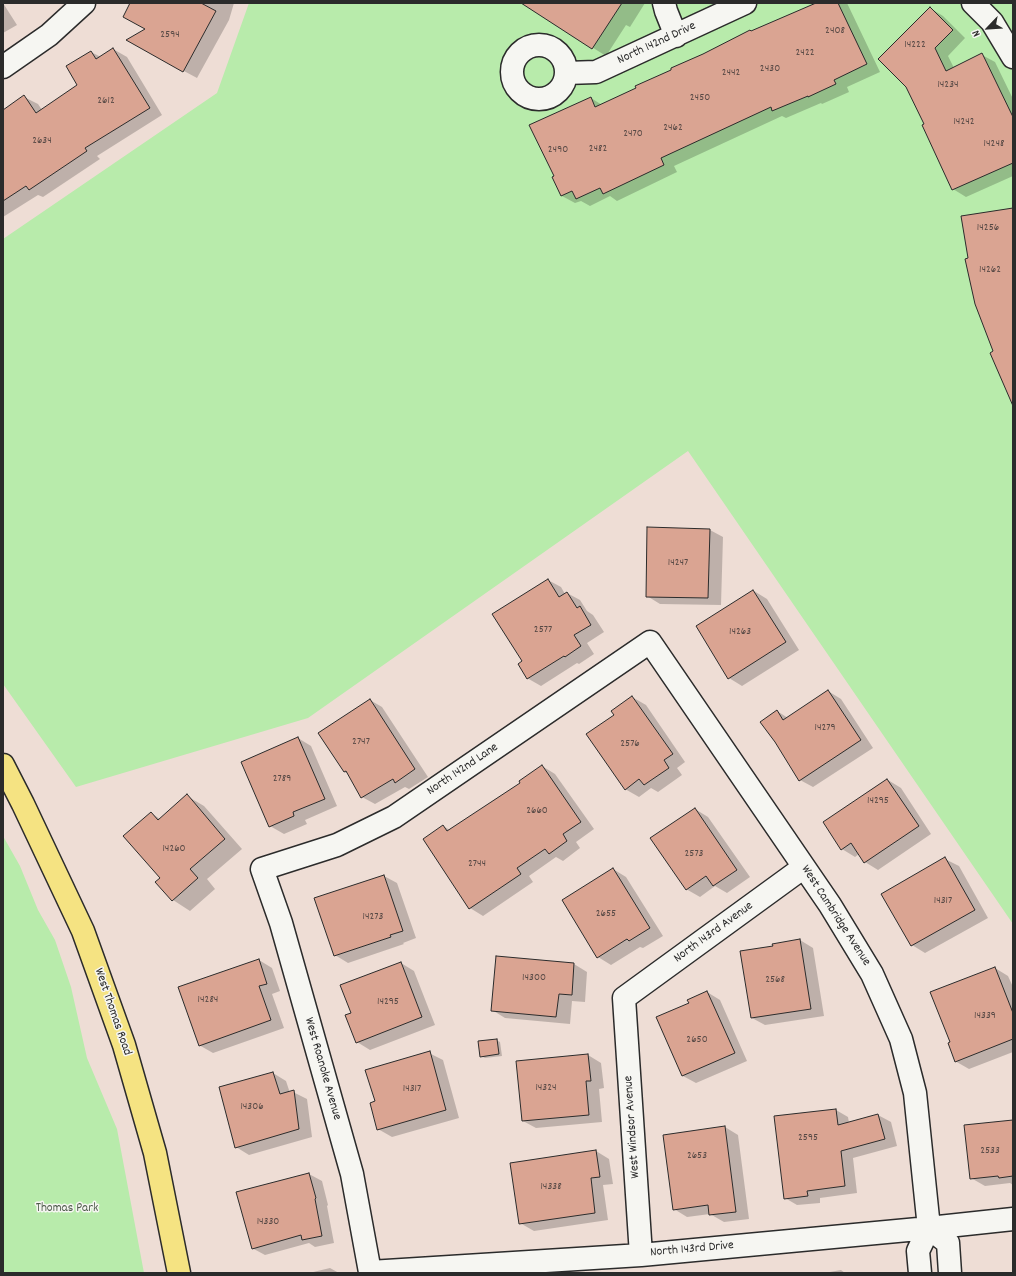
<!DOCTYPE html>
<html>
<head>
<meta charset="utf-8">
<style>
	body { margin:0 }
	#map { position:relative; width:1016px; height:1276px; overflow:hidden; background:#eeddd5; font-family:Dekko,sans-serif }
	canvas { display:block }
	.frame { position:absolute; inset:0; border:4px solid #2b2b2b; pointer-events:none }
	.north { position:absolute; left:968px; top:8px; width:40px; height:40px; -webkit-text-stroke:3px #f6f6f2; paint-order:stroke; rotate:245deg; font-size:11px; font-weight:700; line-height:16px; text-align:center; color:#2b2b2b }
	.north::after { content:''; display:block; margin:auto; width:14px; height:18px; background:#2b2b2b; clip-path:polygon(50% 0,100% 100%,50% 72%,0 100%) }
</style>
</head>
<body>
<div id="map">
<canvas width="1016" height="1276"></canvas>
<div class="frame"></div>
<div class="north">N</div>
</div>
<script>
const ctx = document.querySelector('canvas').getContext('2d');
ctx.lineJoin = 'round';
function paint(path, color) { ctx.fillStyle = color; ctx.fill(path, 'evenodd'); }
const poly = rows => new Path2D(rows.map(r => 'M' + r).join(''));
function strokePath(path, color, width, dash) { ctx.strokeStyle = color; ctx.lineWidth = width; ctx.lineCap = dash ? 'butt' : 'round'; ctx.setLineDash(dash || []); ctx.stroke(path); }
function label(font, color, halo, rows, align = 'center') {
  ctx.font = font + ' Dekko,sans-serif'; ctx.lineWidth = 3; ctx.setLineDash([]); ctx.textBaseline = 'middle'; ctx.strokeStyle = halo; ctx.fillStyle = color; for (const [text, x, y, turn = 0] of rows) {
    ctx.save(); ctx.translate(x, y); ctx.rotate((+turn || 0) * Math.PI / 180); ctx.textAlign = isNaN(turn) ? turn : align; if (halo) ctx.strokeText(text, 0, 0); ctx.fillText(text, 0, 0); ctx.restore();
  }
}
const green = poly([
	[249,3,1013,3,1013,924,688,451,308,718,76,787,3,684,3,239,217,93],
	[3,836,20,866,38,910,55,940,71,987,87,1058,117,1129,144,1273,3,1273]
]);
const shadow = poly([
	[3,3,17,25,3,33],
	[132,3,234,3,229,20,197,78,141,48,146,29],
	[529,3,645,3,630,27,626,25,606,56,527,6],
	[818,3,847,3,880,72,847,87,849,92,822,104,821,103,786,118,782,116,674,166,677,172,617,201,610,196,590,206,581,201,575,203,562,196,553,177,555,176,591,98,602,105],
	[930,8,943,16,965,38,948,56,954,68,982,55,995,62,1013,99,1013,176,966,197,953,189,926,124],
	[113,49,127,57,162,115,97,156,100,159,43,197,38,195,3,217,3,111,24,97,38,104,42,110,79,85,91,52,101,57],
	[710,530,723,537,721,605,660,604,647,596],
	[548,580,561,587,565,594,567,593,580,600,587,611,593,615,604,632,587,643,594,654,579,664,577,663,541,686,527,678],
	[754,591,767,599,799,650,742,686,729,678],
	[828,691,841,699,873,748,813,787,800,780,777,711,788,718],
	[632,697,646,705,685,762,677,768,682,775,658,792,651,788,639,797,625,789,615,716],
	[370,700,382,707,428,777,409,789,405,787,375,804,362,797,349,774,344,772],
	[298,738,311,746,337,806,305,820,307,824,284,834,270,826,243,762],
	[542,766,555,774,594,829,576,842,580,848,563,861,556,857,529,876,533,882,483,916,470,908,443,826,450,830,521,783],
	[888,780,901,788,931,834,878,870,865,862,859,854,855,857,842,849],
	[187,796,204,806,242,849,207,879,215,889,190,911,173,900,157,882,161,878,151,813,160,819],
	[695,809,708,817,750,877,727,893,715,886,700,897,686,889],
	[945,859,959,866,988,918,925,953,912,945],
	[613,869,626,877,663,936,643,948,640,947,611,965,598,957],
	[384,876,397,883,416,938,403,943,404,944,348,963,335,955],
	[800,940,813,948,824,1016,765,1025,752,1018,774,947],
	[497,957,574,964,587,972,585,1002,572,1001,570,1024,505,1018,492,1010],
	[259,960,272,968,280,991,272,994,284,1028,213,1053,199,1045],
	[401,963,414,971,435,1025,370,1050,357,1042,352,1014],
	[995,968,1008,976,1013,987,1013,1052,969,1069,955,1061,951,1043],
	[707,992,720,1000,747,1061,696,1083,683,1076],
	[496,1040,500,1042,502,1056,485,1058,481,1056],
	[429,1053,443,1060,459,1118,392,1137,378,1129,376,1102],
	[588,1055,601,1063,604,1088,599,1089,602,1122,536,1128,523,1121],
	[273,1073,286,1081,290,1093,293,1092,307,1099,312,1137,249,1155,236,1147],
	[836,1110,848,1117,849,1123,878,1115,891,1122,897,1146,853,1158,857,1193,820,1198,820,1203,797,1205,785,1198],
	[1013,1121,1013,1185,1010,1183,985,1186,971,1178],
	[725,1127,738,1135,749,1219,724,1222,710,1214,687,1217,674,1209],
	[596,1151,609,1159,613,1184,603,1185,608,1220,534,1231,520,1223],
	[309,1174,322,1181,328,1205,327,1206,334,1243,315,1247,309,1243,265,1255,252,1248,237,1193],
	[330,1268,339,1273,309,1273],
	[841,1270,845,1273,824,1273]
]);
const building = poly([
	[130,3,201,3,216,11,183,72,126,40,145,29,123,17,130,3],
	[521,3,622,3,592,49,521,3],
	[816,3,838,3,867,64,834,80,836,84,808,97,808,96,772,111,771,107,661,158,664,165,603,194,600,188,576,199,572,191,561,196,552,177,554,176,529,125,591,97,595,107,636,88,635,86,671,70,671,68,703,54,750,30,751,31,816,3],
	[930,7,953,30,935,48,946,71,982,53,1013,117,1013,163,952,190,922,125,924,124,906,87,878,59,930,7],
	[113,48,150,108,85,148,87,151,29,190,26,186,3,201,3,110,24,95,36,113,77,85,66,66,91,51,96,59,113,48],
	[1013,208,1013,406,990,353,993,351,975,304,965,259,968,258,961,216,1013,208],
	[647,527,710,529,708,598,646,597,647,527],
	[548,579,559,597,567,592,577,608,580,606,591,625,574,635,581,646,565,657,564,656,527,679,518,664,522,661,492,614,548,579],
	[753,590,786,642,728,679,696,626,753,590],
	[828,690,861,740,799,781,775,742,760,722,777,710,783,720,828,690],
	[632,696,673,754,664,760,669,768,644,785,639,779,625,790,586,734,614,715,611,711,632,696],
	[370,699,415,769,395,783,393,779,361,798,346,771,344,772,318,733,370,699],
	[298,737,325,799,293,812,294,816,269,827,241,762,298,737],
	[542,765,581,822,563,834,567,841,549,854,545,849,517,868,521,874,469,909,423,839,443,825,447,831,520,783,519,781,542,765],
	[887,779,919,826,864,863,851,843,841,850,823,822,887,779],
	[187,794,225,839,190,869,198,878,172,901,155,882,160,878,123,836,151,812,158,820,187,794],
	[695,808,737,870,713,886,706,876,686,890,650,838,695,808],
	[945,857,975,910,911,946,881,894,945,857],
	[613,868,650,928,629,941,627,939,597,958,562,900,613,868],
	[384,875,403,931,390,935,391,937,334,956,314,898,384,875],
	[800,939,811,1009,751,1018,740,951,773,946,772,944,800,939],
	[496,956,574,963,572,995,559,994,556,1017,491,1011,496,956],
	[259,959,267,984,259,986,271,1020,199,1046,178,987,259,959],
	[401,962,422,1017,356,1043,345,1015,351,1013,340,985,401,962],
	[995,967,1013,1013,1013,1039,955,1062,948,1043,950,1042,930,992,995,967],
	[707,991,735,1053,682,1076,656,1017,689,1003,687,1000,707,991],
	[497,1039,499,1054,480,1057,478,1041,497,1039],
	[430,1051,446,1110,377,1130,370,1103,375,1101,365,1070,430,1051],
	[588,1054,591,1081,586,1081,589,1115,522,1121,516,1061,588,1054],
	[273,1072,280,1094,294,1090,299,1129,235,1148,219,1087,273,1072],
	[836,1109,838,1125,878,1114,885,1139,841,1151,845,1186,807,1191,808,1196,784,1199,774,1116,836,1109],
	[1013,1120,1013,1176,999,1178,998,1176,970,1179,964,1125,1013,1120],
	[725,1126,736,1212,709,1215,708,1205,673,1210,663,1135,725,1126],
	[596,1150,600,1177,591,1178,595,1213,519,1224,510,1163,596,1150],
	[309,1173,316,1198,315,1199,322,1236,302,1240,301,1235,252,1249,236,1192,309,1173]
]);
const minor = poly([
	[664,3,666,11,676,36],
	[973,3,992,22,1013,57],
	'512 72a27 27 0 1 1 54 0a27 27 0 1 1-54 0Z',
	[3,67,49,35,84,3],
	[566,73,596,72,745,3],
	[929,1228,948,1243,950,1273],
	[641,1255,624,998,804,867],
	[920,1273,918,1251,929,1228,915,1093,901,1039,872,974,830,905,650,642,394,817,337,845,262,869,281,923,352,1174,370,1272,641,1255,929,1228,1013,1219]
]);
const major = poly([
	[3,765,23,804,83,931,124,1045,155,1153,179,1273]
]);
const numberNames = [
	["2408",835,31],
	["2594",170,35],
	["14222",915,45],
	["2422",805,53],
	["2430",770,69],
	["2442",731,73],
	["14234",948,85],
	["2450",700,98],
	["2612",106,101],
	["14242",964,122],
	["2462",673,128],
	["2470",633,134],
	["2634",42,141],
	["14248",994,144],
	["2482",598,149],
	["2490",558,150],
	["14256",988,228],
	["14262",990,270],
	["14247",678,563],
	["2577",543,630],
	["14263",740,632],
	["14279",825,728],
	["2747",361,742],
	["2576",630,744],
	["2789",282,779],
	["14295",878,801],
	["2660",537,811],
	["14260",174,849],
	["2573",694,854],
	["2744",477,864],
	["14317",943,901],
	["2655",606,914],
	["14273",373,917],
	["14300",534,978],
	["2568",775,980],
	["14284",208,1000],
	["14295",388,1002],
	["14339",985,1016],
	["2650",697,1040],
	["14324",546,1088],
	["14317",412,1089],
	["14306",252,1107],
	["2595",808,1138],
	["2533",990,1151],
	["2653",697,1156],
	["14338",551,1187],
	["14330",268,1222]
];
const streetNames = [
	["North 142nd Drive",657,44,-25],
	["North 142nd Lane",463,770,-34],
	["West Cambridge Avenue",835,916,57],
	["North 143rd Avenue",714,933,-36],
	["West Thomas Road",112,1012,71],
	["West Roanoke Avenue",322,1069,74],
	["West Windsor Avenue",633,1127,-94],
	["North 143rd Drive",692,1250,-5]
];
const parkNames = [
	["Thomas Park",67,1209]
];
paint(green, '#b8ebab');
paint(shadow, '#0003');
paint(building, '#daa492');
strokePath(building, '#2b2b2b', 1);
strokePath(minor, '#2b2b2b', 25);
strokePath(major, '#2b2b2b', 25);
strokePath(minor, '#f6f6f2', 22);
strokePath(major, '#f5e382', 22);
label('11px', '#574945', null, numberNames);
label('13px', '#2b2b2b', '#f6f6f2', streetNames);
label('13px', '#4e5b4b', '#f6f6f2', parkNames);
</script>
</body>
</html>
